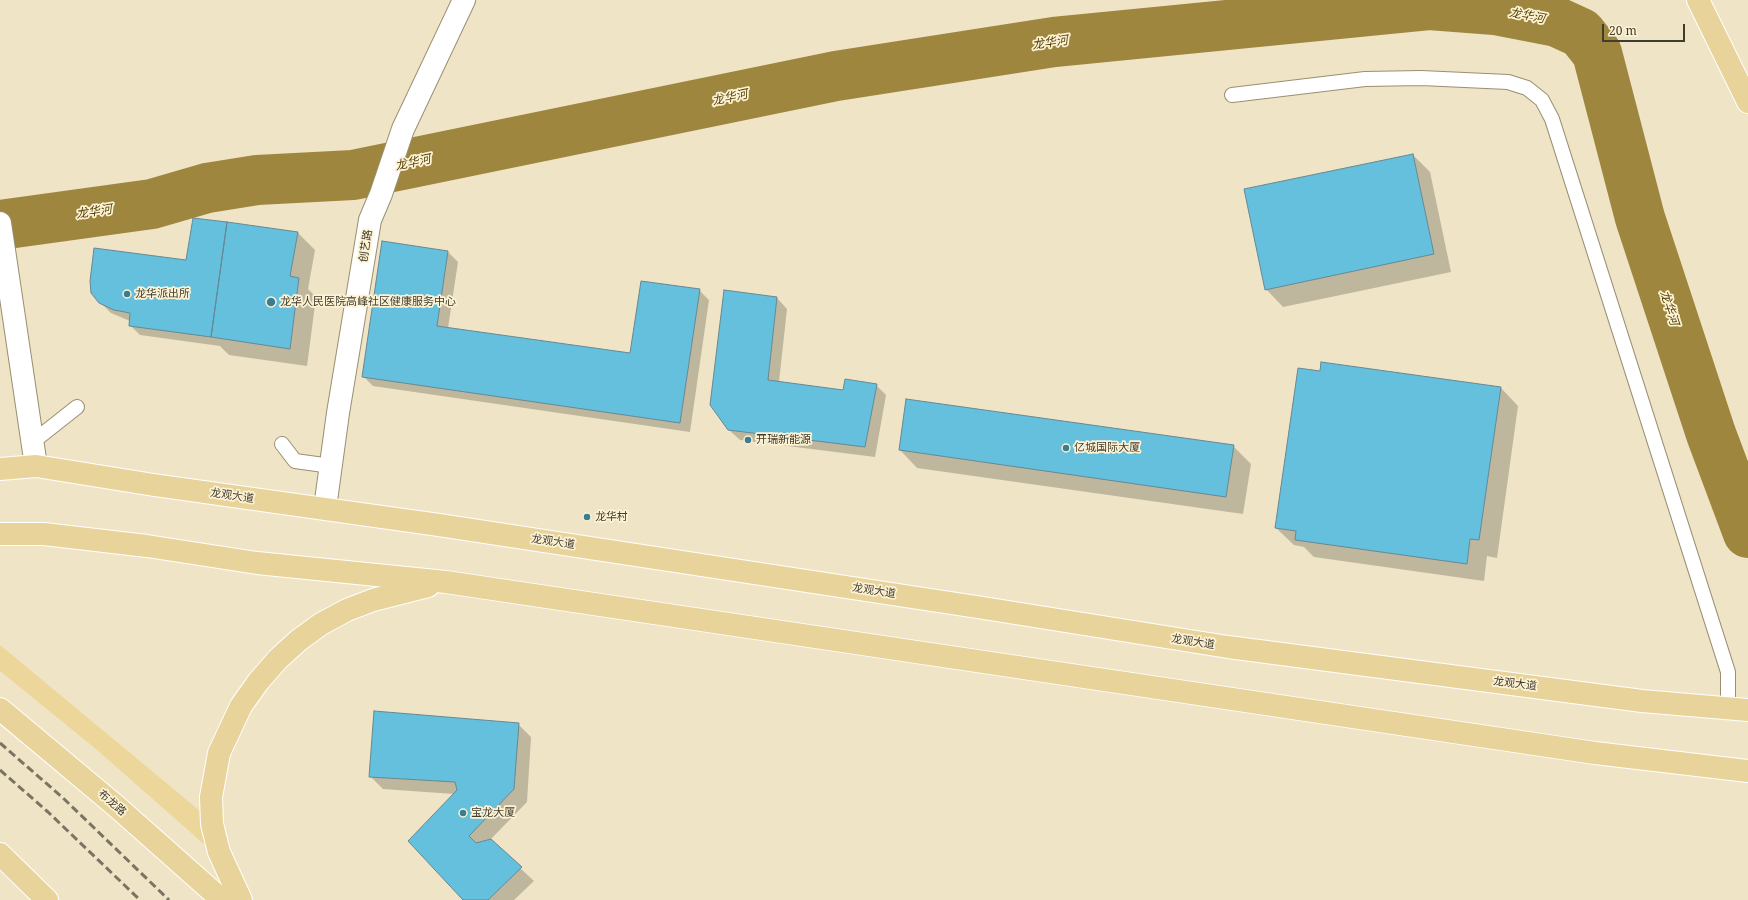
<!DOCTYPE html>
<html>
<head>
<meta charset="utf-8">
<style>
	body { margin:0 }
	#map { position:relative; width:1748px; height:900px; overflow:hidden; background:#efe4c6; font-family:"Noto Serif",serif }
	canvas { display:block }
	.scale { position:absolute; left:1602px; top:24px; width:83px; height:18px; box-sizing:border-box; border:2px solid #413c30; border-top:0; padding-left:5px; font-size:12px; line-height:14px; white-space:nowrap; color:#413c30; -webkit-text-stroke:3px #fdf2d3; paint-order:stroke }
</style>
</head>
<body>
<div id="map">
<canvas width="1748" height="900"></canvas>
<div class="scale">20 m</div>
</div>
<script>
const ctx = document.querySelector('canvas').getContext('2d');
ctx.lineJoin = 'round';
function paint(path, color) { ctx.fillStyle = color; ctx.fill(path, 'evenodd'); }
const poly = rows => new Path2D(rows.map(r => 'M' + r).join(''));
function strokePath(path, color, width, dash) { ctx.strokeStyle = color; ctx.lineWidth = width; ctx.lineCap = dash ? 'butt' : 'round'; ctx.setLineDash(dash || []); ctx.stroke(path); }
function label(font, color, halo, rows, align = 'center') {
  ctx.font = font + ' "Noto Serif","Noto Sans SC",serif'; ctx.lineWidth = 3.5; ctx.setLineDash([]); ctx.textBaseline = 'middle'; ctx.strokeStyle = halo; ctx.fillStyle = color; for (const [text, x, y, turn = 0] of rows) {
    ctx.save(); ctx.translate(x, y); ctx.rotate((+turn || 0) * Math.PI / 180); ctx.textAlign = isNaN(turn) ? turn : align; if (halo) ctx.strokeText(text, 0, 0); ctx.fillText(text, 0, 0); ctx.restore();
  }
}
const green = poly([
	[0,645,206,816,205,845,96,749,0,671]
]);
const shadow = poly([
	[1413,155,1430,172,1451,272,1283,307,1266,289],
	[298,233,315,250,308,289,316,297,307,366,229,355,220,346,140,335,130,325,130,321,111,313,100,302,187,261],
	[448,252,458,262,448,328,631,354,699,290,709,300,690,432,373,386,363,376],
	[725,291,777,298,787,309,779,382,844,391,876,385,886,395,875,457,740,440,729,430],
	[1501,388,1518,406,1497,558,1487,556,1484,581,1314,557,1304,547,1294,545,1276,528],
	[907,400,1233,446,1251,464,1243,514,917,468,900,450],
	[518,724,531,737,527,802,490,840,534,881,514,900,464,900,454,794,383,789,370,776]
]);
const river = poly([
	[0,225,152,204,207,188,257,180,353,175,836,76,1054,42,1429,5,1495,10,1557,22,1581,33,1597,53,1640,218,1711,434,1748,533]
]);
const building = poly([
	[1413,154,1434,254,1265,290,1244,189,1413,154],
	[193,218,227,222,211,337,129,326,130,313,114,310,99,303,91,293,90,281,94,248,186,260,193,218],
	[227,222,298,232,290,276,299,278,290,349,211,337,227,222],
	[382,241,448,251,437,326,630,353,641,281,700,289,680,423,362,377,382,241],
	[724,290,777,297,768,380,843,390,845,379,877,384,865,447,728,430,710,405,724,290],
	[1321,362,1501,387,1479,540,1470,539,1467,564,1295,540,1296,531,1275,528,1298,368,1320,371,1321,362],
	[906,399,1234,445,1226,497,899,450,906,399],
	[374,711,519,723,514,789,469,836,476,843,491,839,522,867,488,900,463,900,408,841,457,790,455,782,369,777,374,711]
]);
const lane = poly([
	[1232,95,1365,79,1421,78,1508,82,1527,88,1542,100,1552,119,1728,672,1728,708],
	[32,436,39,437,77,407],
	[282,444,295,461,331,466]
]);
const street = poly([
	[0,223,36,466]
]);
const secondary = poly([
	[325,508,338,413,370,220,381,194,403,129,464,0]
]);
const primary = poly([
	[1698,0,1748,102],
	[0,469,36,466,154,485,439,525,977,607,1228,647,1642,701,1748,710],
	[0,534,44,534,147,546,257,563,446,582,1595,753,1748,771],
	[0,709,116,806,222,900],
	[0,854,47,900],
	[241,900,219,852,212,824,211,797,219,753,241,706,258,682,278,659,299,640,321,624,347,610,373,600,428,586]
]);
const rail = poly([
	[0,743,62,797,169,900],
	[0,770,48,812,140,900]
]);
const markers = [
	[127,294,4,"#3c7c90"],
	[271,302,5,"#3c7c90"],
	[748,440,4,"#3c7c90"],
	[1066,448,4,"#3c7c90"],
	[587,517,4,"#3c7c90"],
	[463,813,4,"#3c7c90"]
];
const streetNames = [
	["创艺路",366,246,-81],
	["龙观大道",232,496,8],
	["龙观大道",553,542,8],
	["龙观大道",874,591,9],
	["龙观大道",1193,642,9],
	["龙观大道",1515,684,7],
	["布龙路",112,803,41]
];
const poiNames = [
	["龙华派出所",135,294],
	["龙华人民医院高峰社区健康服务中心",280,302],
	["开瑞新能源",756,440],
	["亿城国际大厦",1074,448],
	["龙华村",595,517],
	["宝龙大厦",471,813]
];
const waterNames = [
	["龙华河",1527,16,11],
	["龙华河",1050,43,-8],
	["龙华河",730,98,-12],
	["龙华河",413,163,-12],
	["龙华河",94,212,-8],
	["龙华河",1669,308,72]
];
paint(green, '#ecd69a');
paint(shadow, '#0003');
strokePath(river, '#9f863e', 50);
paint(building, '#64c0dc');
strokePath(building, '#668893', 1);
strokePath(lane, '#998f73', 16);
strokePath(street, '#998f73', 24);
strokePath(secondary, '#998f73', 24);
strokePath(primary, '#fff', 24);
strokePath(lane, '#fff', 14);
strokePath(street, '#fff', 22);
strokePath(secondary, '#fff', 22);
strokePath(primary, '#e8d49b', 22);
strokePath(rail, '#7b7462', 3, [8, 4]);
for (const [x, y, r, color] of markers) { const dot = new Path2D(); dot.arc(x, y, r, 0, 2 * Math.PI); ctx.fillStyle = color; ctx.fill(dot); strokePath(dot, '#fdf2d3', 1.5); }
label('11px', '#413c30', '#fdf2d3', streetNames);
label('11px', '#413c30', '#fdf2d3', poiNames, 'left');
label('italic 12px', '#4f3d00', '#fdf2d3', waterNames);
</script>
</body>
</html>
